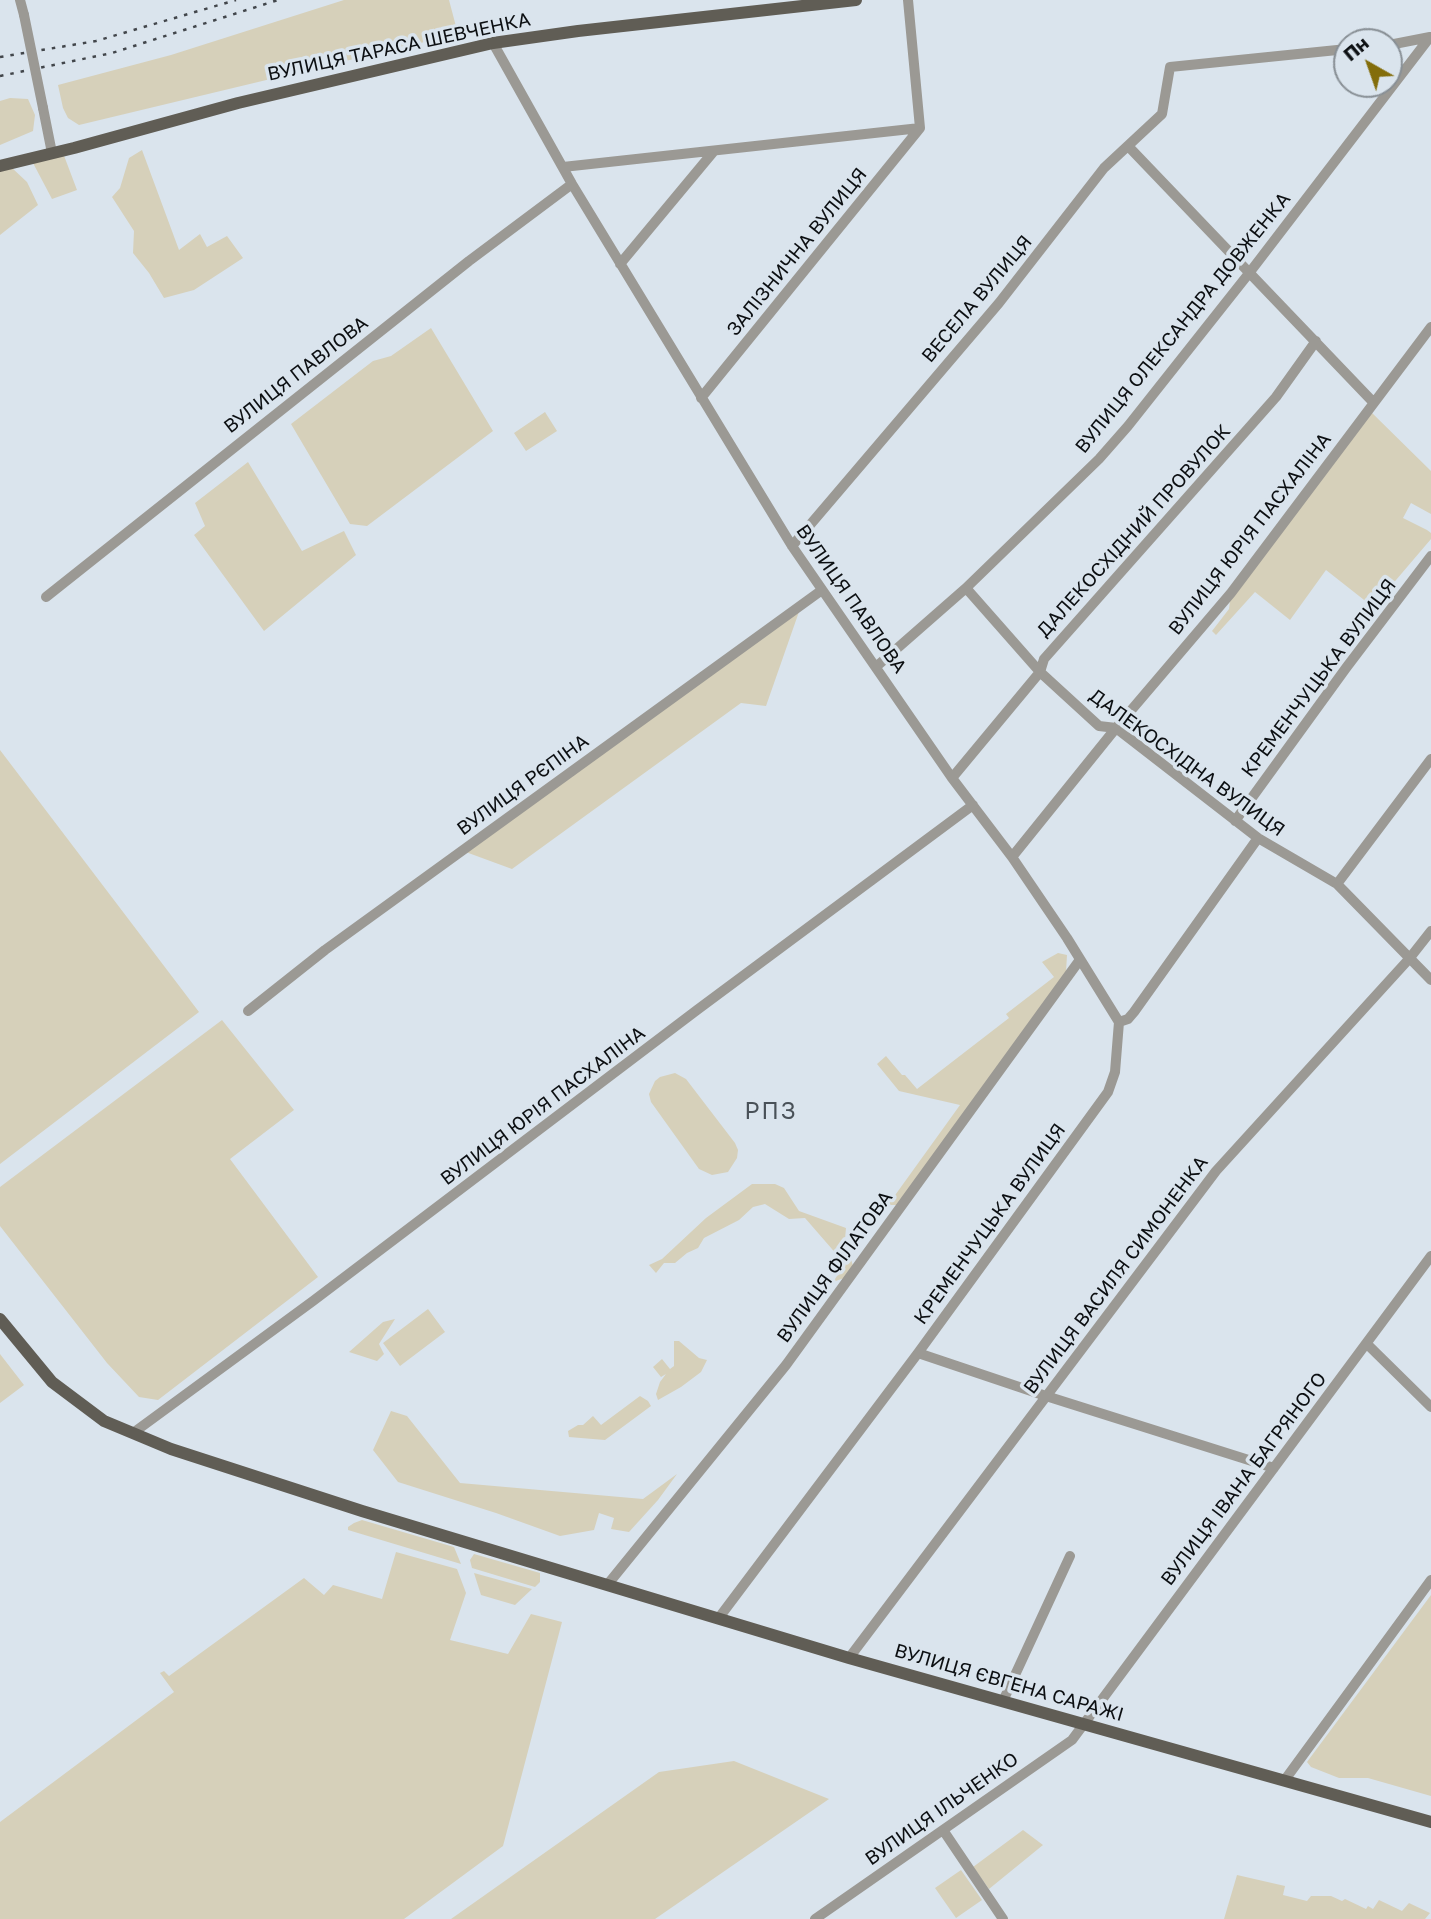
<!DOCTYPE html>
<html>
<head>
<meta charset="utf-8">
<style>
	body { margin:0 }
	#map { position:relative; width:1431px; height:1919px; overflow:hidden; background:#dae4ed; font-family:"Golos Text",sans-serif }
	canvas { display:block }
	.north { position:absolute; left:1333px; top:28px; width:70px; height:70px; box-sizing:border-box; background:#dae4ed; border:2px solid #888f95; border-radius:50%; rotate:320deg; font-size:19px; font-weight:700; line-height:28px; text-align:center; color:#0c0f12 }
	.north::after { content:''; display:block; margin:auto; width:24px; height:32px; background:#836d0a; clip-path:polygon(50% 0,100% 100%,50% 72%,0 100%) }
</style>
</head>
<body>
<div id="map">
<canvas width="1431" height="1919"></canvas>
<div class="north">Пн</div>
</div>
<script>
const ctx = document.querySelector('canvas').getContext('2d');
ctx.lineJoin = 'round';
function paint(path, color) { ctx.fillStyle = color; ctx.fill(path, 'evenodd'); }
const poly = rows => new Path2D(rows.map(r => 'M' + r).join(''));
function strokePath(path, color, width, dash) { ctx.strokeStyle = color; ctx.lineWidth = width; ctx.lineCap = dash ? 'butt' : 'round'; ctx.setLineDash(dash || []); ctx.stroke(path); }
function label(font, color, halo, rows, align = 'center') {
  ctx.font = font + ' "Golos Text",sans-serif'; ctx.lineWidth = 7; ctx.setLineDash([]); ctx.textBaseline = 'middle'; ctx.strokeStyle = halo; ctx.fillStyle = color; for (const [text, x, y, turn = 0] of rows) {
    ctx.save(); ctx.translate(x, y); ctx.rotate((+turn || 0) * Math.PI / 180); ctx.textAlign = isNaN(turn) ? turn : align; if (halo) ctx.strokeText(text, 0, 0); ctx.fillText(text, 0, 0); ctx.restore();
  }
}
const green = poly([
	[344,0,449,0,458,34,79,125,68,118,63,108,58,85,171,55],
	[10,98,28,99,35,115,33,131,0,145,0,101],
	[142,150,179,250,200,234,207,247,227,236,243,258,194,290,164,298,149,273,133,253,134,231,112,197,120,188,129,158],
	[63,153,77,190,52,199,33,163],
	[11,167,27,182,38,205,0,235,0,171],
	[431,328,493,431,367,526,350,524,291,424,373,361,391,356],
	[1369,410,1431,471,1431,514,1411,503,1403,518,1427,530,1431,533,1431,539,1373,607,1326,570,1290,620,1255,592,1216,635,1212,631,1229,609,1231,593],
	[545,412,557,431,526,451,514,433],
	[248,462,302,551,344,531,356,555,264,631,194,535,205,526,195,503],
	[801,606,766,706,741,703,512,869,463,851],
	[0,750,199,1012,0,1164],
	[1058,953,1067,955,1066,972,898,1205,888,1205,960,1105,899,1091,877,1064,886,1056,902,1075,905,1075,917,1089,1009,1018,1006,1014,1054,977,1042,962],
	[222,1020,294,1110,230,1159,318,1277,158,1400,139,1397,107,1363,0,1226,0,1187],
	[675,1073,686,1079,735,1143,738,1150,737,1158,728,1172,712,1175,699,1169,651,1102,649,1094,655,1081,660,1077],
	[752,1184,775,1184,784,1188,799,1211,846,1228,845,1239,853,1266,844,1278,833,1282,845,1264,805,1218,789,1219,765,1204,753,1207,739,1220,704,1238,698,1248,687,1253,675,1263,664,1263,656,1273,649,1265,662,1259,706,1218],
	[428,1309,445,1332,400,1366,383,1343],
	[395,1319,379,1344,384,1354,377,1361,349,1352,383,1322],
	[674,1341,679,1341,699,1358,707,1360,701,1372,681,1387,658,1400,656,1394,660,1382,666,1374,661,1377,653,1367,662,1359,670,1369,674,1366],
	[0,1354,24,1385,0,1403],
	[640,1396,648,1401,651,1406,605,1440,569,1437,568,1431,578,1425,583,1425,593,1416,601,1425],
	[391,1411,407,1416,460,1483,643,1499,677,1474,658,1500,629,1532,611,1529,614,1518,599,1513,594,1530,560,1536,496,1513,398,1482,373,1450],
	[362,1520,454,1547,461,1564,348,1530,348,1527,354,1523],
	[396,1552,457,1569,466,1593,450,1640,508,1654,531,1614,562,1622,503,1846,404,1919,0,1919,0,1822,174,1692,160,1673,164,1671,169,1676,304,1578,324,1595,333,1585,382,1599],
	[474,1554,540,1573,540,1582,535,1587,472,1568,470,1560],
	[474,1573,532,1589,515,1605,481,1595],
	[1431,1595,1431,1796,1368,1778,1339,1778,1311,1767,1307,1762],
	[734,1761,829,1799,655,1919,451,1919,659,1772],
	[1023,1830,1043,1845,989,1889,973,1867],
	[961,1870,982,1900,956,1918,935,1888],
	[1237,1875,1285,1886,1283,1895,1307,1901,1311,1896,1331,1896,1342,1901,1345,1899,1366,1909,1368,1906,1373,1909,1379,1900,1402,1911,1409,1903,1430,1913,1425,1919,1224,1919]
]);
const minor = poly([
	[20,0,24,15],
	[908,0,920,128],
	[493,43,572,184,792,546,952,778,1012,857,1067,938,1119,1022],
	[1389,45,1430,37],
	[43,108,52,153],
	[1128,146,1374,403],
	[563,167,920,128],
	[620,264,714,151],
	[701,398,920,128],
	[792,546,999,303,1104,168,1162,114,1170,67,1347,49],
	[966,588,1040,672,1099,726,1116,728,1258,838,1337,884,1431,980],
	[46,597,469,261,572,184],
	[877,666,966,588,1099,459,1128,426,1250,272,1430,37],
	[952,778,1040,672,1044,659,1276,397,1316,341],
	[1235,821,1346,668,1431,556],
	[1012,857,1116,728,1231,593,1431,327],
	[1337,884,1431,759],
	[248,1011,325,950,822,590],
	[1367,1344,1431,1407],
	[918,1353,1046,1396,1274,1468],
	[133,1433,313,1301,697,1010,973,805],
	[608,1584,786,1365,1079,961],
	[718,1619,918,1353,1108,1092,1115,1072,1119,1022,1128,1019,1134,1012,1258,838],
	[849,1658,1216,1171,1409,959,1431,931],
	[1003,1701,1070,1556],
	[1284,1781,1431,1580],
	[943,1830,1003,1919],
	[815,1919,1072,1740,1431,1256]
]);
const major = poly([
	[0,166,74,148,238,103,493,43,578,31,856,0],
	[0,1319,52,1382,104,1421,171,1449,362,1511,849,1658,1431,1822]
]);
const rail = poly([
	[0,57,96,41,236,0],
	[0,76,112,53,278,0]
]);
const minorBridge = poly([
	[24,15,43,108]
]);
const streetNames = [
	["ВУЛИЦЯ ТАРАСА ШЕВЧЕНКА",399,47,-12],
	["ЗАЛІЗНИЧНА ВУЛИЦЯ",797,252,-51],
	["ВЕСЕЛА ВУЛИЦЯ",977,299,-50],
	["ВУЛИЦЯ ОЛЕКСАНДРА ДОВЖЕНКА",1183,323,-51],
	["ВУЛИЦЯ ПАВЛОВА",296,375,-38],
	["ДАЛЕКОСХІДНИЙ ПРОВУЛОК",1134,531,-48],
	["ВУЛИЦЯ ЮРІЯ ПАСХАЛІНА",1250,534,-52],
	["ВУЛИЦЯ ПАВЛОВА",851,599,55],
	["КРЕМЕНЧУЦЬКА ВУЛИЦЯ",1319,678,-53],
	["ДАЛЕКОСХІДНА ВУЛИЦЯ",1187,763,36],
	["ВУЛИЦЯ РЄПІНА",523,785,-36],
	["ВУЛИЦЯ ЮРІЯ ПАСХАЛІНА",543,1106,-37],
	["КРЕМЕНЧУЦЬКА ВУЛИЦЯ",990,1224,-54],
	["ВУЛИЦЯ ФІЛАТОВА",835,1267,-54],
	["ВУЛИЦЯ ВАСИЛЯ СИМОНЕНКА",1116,1275,-53],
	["ВУЛИЦЯ ІВАНА БАГРЯНОГО",1244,1479,-53],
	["ВУЛИЦЯ ЄВГЕНА САРАЖІ",1009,1683,16],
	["ВУЛИЦЯ ІЛЬЧЕНКО",942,1809,-35]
];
const quarterNames = [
	["РПЗ",771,1112]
];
paint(green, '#d6d0ba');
strokePath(minor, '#9b9994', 10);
strokePath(major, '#605d55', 12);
strokePath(rail, '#42464b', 2.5, [3.5, 7]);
strokePath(minorBridge, '#9b9994', 10);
label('19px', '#0c0f12', '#dae4ed', streetNames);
ctx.letterSpacing = '2px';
label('23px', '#495158', '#dae4ed', quarterNames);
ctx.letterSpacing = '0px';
</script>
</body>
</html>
